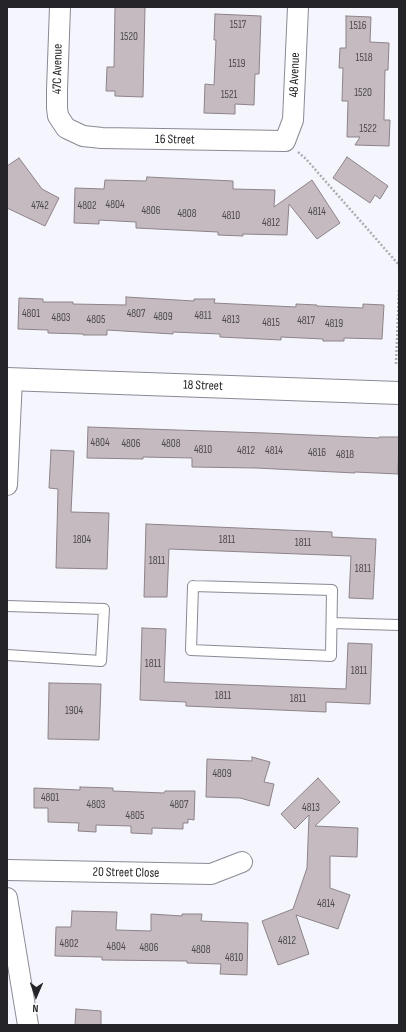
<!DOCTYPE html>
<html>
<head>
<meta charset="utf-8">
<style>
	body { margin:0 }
	#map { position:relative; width:406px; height:1032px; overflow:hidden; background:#f5f5fe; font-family:"Sofia Sans Condensed",sans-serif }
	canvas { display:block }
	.frame { position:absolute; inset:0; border:8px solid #252529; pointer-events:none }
	.north { position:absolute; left:16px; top:976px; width:40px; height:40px; -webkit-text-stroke:3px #fff; paint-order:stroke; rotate:182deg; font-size:11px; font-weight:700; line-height:16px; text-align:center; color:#252529 }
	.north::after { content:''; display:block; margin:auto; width:14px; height:18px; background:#252529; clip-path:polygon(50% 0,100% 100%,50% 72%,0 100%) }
</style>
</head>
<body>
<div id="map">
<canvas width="406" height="1032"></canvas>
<div class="frame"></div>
<div class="north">N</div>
</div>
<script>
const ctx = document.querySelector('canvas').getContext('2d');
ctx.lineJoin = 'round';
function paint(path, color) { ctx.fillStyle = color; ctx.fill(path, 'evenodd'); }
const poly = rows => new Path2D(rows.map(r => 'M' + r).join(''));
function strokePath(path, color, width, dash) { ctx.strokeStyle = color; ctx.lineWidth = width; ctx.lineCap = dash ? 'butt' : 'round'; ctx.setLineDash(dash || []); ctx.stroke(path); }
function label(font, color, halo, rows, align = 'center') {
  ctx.font = font + ' "Sofia Sans Condensed",sans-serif'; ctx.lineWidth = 3.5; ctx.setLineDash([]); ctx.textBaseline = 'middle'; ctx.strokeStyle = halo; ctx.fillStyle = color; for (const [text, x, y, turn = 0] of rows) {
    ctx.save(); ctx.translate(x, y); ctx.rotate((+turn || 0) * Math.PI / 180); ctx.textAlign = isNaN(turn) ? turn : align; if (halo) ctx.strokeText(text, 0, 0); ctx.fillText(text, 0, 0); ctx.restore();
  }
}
const building = poly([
	[115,7,145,7,143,97,115,96,115,91,106,91,107,67,114,67,115,7],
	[215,14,261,16,259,74,255,74,254,105,235,104,235,114,204,113,205,84,214,85,216,40,214,40,215,14],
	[346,16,371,17,370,42,389,43,388,70,385,70,384,120,390,120,389,146,355,145,360,137,347,137,348,101,342,101,343,68,339,68,340,48,346,48,346,16],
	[347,157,388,186,380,199,375,195,370,203,333,178,347,157],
	[19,158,42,189,59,198,45,226,7,208,7,166,19,158],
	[147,177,233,181,233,189,275,190,274,207,312,180,340,223,317,239,289,204,287,235,243,234,243,236,218,235,218,232,136,228,136,222,99,220,99,224,74,223,75,188,104,189,105,180,146,181,147,177],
	[126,297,194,301,194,299,215,299,214,303,296,307,296,304,317,305,317,306,363,308,363,304,384,305,382,339,344,338,344,341,323,341,323,339,281,337,281,340,220,337,220,334,173,332,173,334,107,330,107,335,83,335,83,334,48,333,48,330,18,329,19,298,43,299,43,302,73,302,73,304,126,305,126,297],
	[88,427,265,433,379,438,379,437,399,437,398,474,355,472,355,473,256,468,192,467,192,458,143,457,143,459,87,458,88,427],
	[51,450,74,451,71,512,109,513,107,569,56,568,58,489,49,488,51,450],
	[146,524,332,532,332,537,376,539,373,599,349,598,351,556,169,549,167,597,144,597,146,524],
	[142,628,166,629,164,682,346,689,348,643,372,644,370,704,326,702,326,712,186,706,186,702,140,700,142,628],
	[49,683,101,684,99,740,48,739,49,683],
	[252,757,270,762,264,782,274,784,269,806,240,798,206,797,207,759,252,761,252,757],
	[318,778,340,802,315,826,358,828,357,857,330,856,330,888,350,895,338,929,296,915,309,954,278,965,262,921,293,909,307,868,309,815,295,829,281,814,318,778],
	[80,787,113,788,113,791,164,793,165,791,195,791,194,820,188,819,188,823,183,823,183,829,152,828,152,834,131,833,131,826,96,825,96,832,78,831,79,823,48,822,48,808,34,808,34,788,80,790,80,787],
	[72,911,117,912,116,930,151,931,151,914,182,916,182,914,202,914,201,921,248,923,247,975,220,974,221,964,187,963,187,961,102,960,102,957,55,956,56,927,71,927,72,911],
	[76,1009,101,1011,101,1025,75,1025,76,1009]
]);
const path = poly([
	[298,152,306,159,399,265],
	[396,364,399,289]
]);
const service = poly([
	[193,586,332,590,331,656,191,650,193,586],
	[7,606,104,609,101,661,7,655],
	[332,623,399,625]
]);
const minor = poly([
	[60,7,57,90,57,108,58,116,66,128,83,136,102,138,285,141,293,120,298,7],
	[7,485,12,379],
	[7,870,211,874,242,862],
	[7,898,28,1025]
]);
const tertiary = poly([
	[7,379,399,393]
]);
const numberNames = [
	["1517",238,25],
	["1516",358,26],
	["1520",129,37],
	["1518",364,58],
	["1519",237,64],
	["1520",363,93],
	["1521",229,95],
	["1522",368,129],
	["4804",115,205],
	["4742",40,206],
	["4802",87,206],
	["4806",151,211],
	["4814",317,212],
	["4808",187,214],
	["4810",231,216],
	["4812",271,223],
	["4801",31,314],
	["4807",136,314],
	["4811",203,316],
	["4809",163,317],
	["4803",61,318],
	["4805",96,320],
	["4813",231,320],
	["4817",306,321],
	["4815",271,323],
	["4819",334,324],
	["4804",100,443],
	["4806",131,444],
	["4808",171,444],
	["4810",203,450],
	["4812",246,451],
	["4814",274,451],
	["4816",317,453],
	["4818",345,455],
	["1804",82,540],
	["1811",227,540],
	["1811",303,543],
	["1811",157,561],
	["1811",363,569],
	["1811",153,664],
	["1811",359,671],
	["1811",223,696],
	["1811",298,699],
	["1904",74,711],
	["4809",222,774],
	["4801",50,798],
	["4803",96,805],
	["4807",179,805],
	["4813",311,808],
	["4805",135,816],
	["4814",326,904],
	["4812",287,941],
	["4802",69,944],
	["4804",116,947],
	["4806",149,948],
	["4808",201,950],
	["4810",234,958]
];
const streetNames = [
	["47C Avenue",58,69,-89],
	["48 Avenue",295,75,-88],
	["16 Street",175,140,1],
	["18 Street",203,386,2],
	["20 Street Close",126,873,1]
];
paint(building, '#c4babf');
strokePath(building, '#8c8388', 1);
strokePath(service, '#898a93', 12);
strokePath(minor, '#898a93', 22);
strokePath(tertiary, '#898a93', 24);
strokePath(path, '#acacb3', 2.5, [2, 2]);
strokePath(service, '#fff', 10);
strokePath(minor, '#fff', 20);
strokePath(tertiary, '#fff', 22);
label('11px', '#4d4a4e', null, numberNames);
label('13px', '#252529', '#fff', streetNames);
</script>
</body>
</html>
